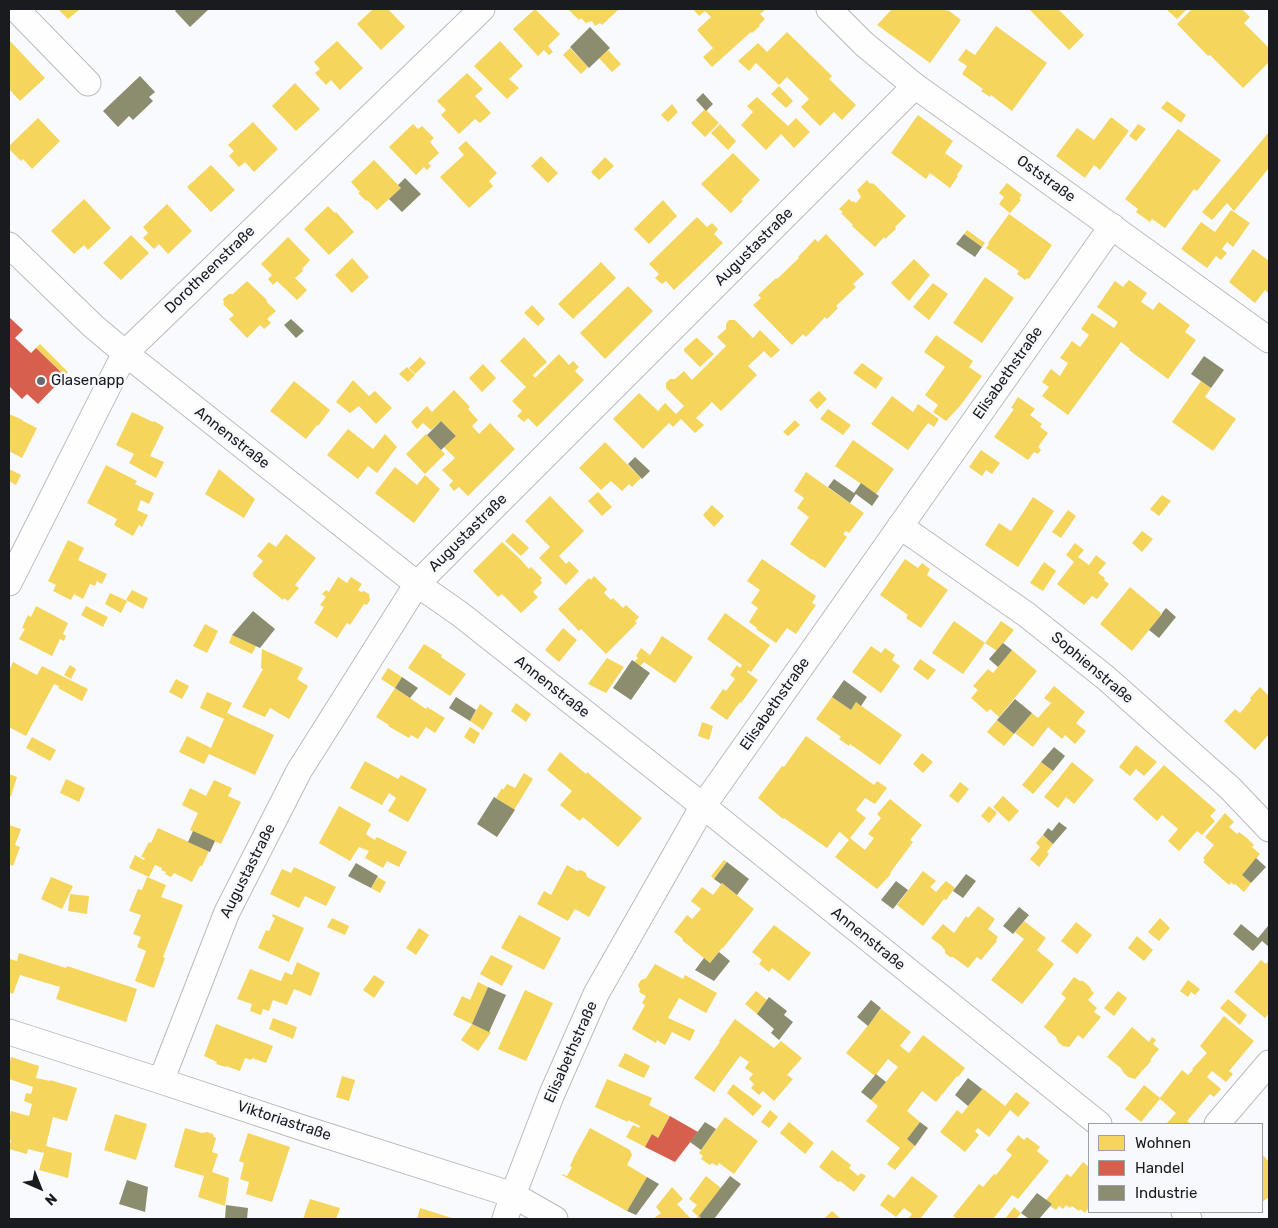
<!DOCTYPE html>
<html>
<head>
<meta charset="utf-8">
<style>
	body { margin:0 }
	#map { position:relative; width:1278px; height:1228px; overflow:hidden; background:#f8fafd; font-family:Rubik,sans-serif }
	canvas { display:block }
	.frame { position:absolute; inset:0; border:10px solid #1a1b1e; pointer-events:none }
	.legend { position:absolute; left:1088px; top:1123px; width:175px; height:90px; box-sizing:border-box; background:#f7f9fe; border:1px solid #9fa0a4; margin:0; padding:6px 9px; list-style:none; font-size:15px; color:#1a1b1e }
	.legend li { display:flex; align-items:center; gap:10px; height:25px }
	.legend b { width:25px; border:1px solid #9fa0a4 }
	.north { position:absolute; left:15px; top:1163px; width:50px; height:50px; -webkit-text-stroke:4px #f7f9fe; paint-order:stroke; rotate:136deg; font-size:14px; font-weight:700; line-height:20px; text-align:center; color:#1a1b1e }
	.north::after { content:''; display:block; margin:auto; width:18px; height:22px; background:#1a1b1e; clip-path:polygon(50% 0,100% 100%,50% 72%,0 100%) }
</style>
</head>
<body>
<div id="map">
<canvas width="1278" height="1228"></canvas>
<div class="frame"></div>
<ul class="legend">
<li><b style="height:14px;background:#f6d55c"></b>Wohnen</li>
<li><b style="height:14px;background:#d6604d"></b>Handel</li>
<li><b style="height:14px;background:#8c8c6e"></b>Industrie</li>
</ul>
<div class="north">N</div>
</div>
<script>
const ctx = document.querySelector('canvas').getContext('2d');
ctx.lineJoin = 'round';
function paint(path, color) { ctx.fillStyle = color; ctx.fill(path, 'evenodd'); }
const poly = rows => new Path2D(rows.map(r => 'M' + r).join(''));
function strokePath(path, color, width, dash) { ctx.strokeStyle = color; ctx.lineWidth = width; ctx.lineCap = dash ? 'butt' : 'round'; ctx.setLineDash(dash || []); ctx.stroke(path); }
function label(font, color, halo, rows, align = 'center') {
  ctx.font = font + ' Rubik,sans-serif'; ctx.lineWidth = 5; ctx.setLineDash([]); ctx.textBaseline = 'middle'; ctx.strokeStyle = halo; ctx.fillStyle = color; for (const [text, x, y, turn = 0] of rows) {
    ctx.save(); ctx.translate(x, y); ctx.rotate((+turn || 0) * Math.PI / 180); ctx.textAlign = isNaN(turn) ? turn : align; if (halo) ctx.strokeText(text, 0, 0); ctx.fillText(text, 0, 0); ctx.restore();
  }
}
const homes = poly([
	[58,9,80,9,68,19],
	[373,9,388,9,405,27,381,50,357,24],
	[535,9,560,34,548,46,553,52,549,55,544,50,538,56,513,29],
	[568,9,617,9,618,10,602,25,600,23,595,26,592,21,586,23,581,18,579,20],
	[693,9,766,9,760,14,765,19,759,25,760,26,752,33,751,32,712,67,703,57,713,48,697,30,711,17,705,11,699,16],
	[892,9,943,9,947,11,948,10,961,20,930,63,877,25],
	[1029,9,1058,9,1084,35,1069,50],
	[1166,9,1187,9,1177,19],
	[1192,9,1231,9,1232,10,1234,9,1242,9,1250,17,1244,23,1269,48,1269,62,1243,88,1210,55,1208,56,1177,24],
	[996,26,1047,63,1012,111,991,95,990,97,981,91,983,89,962,74,967,66,958,60,966,49,975,55],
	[787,32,832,76,829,79,856,105,842,120,834,112,820,126,801,107,809,99,787,77,779,85,756,63,749,71,738,61,758,43,767,52],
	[9,40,45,78,20,101,9,89],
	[337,41,363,68,340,90,331,80,326,85,315,73,320,69,314,62],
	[500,41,523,66,509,79,519,88,507,99,474,66],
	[570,48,588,67,581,74,563,55],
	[608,50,621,64,612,72,599,58],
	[467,73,483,89,475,96,491,113,480,123,475,119,459,134,441,115,446,110,437,101],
	[295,83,320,109,296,131,272,106],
	[779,86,793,101,786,108,771,94],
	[757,97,788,126,796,118,810,132,794,148,781,134,766,150,741,125,753,112,747,106],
	[1167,101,1186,115,1181,123,1161,108],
	[672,104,678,112,668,122,661,115],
	[705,109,719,123,705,137,691,123],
	[918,115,953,141,945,153,963,166,957,175,958,176,950,188,930,173,926,179,891,153],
	[1111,117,1129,131,1100,170,1094,165,1085,178,1056,156,1077,128,1094,140],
	[38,118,60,141,32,169,23,159,21,161,9,149,9,146],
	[253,122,278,149,254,172,245,162,239,167,229,156,234,151,228,145],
	[413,124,418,129,422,126,434,138,430,142,439,153,428,163,431,166,427,170,424,167,416,175,389,147],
	[720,124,736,141,728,150,711,133],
	[1138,124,1146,129,1136,141,1129,136],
	[1178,129,1221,160,1197,191,1194,189,1165,228,1152,219,1150,222,1136,212,1138,209,1125,199],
	[1269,132,1269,170,1268,169,1234,211,1227,203,1212,220,1202,212],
	[466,141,497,173,489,181,493,186,469,208,440,177,464,155,458,148],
	[733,153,760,180,741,200,743,201,731,213,701,184],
	[541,156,558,173,548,183,531,166],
	[605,157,614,166,599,180,591,172],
	[374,160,401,188,377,210,367,200,366,201,358,193,360,192,351,182],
	[211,165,235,190,211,212,187,187],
	[867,180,870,184,871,183,874,184,906,216,895,227,896,229,885,239,884,237,875,247,852,226,853,225,841,213,843,212,839,209,849,199,852,202,853,201,856,203,861,197,857,190],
	[1007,183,1022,195,1019,199,1021,200,1010,213,999,204,1004,197,999,193],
	[84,199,111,228,88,250,84,245,74,254,51,231],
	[663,200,677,216,649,244,634,229],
	[167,204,192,231,168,254,159,244,154,249,143,238,148,233,143,227],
	[328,206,335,213,336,212,354,232,329,255,304,229],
	[1231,210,1250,223,1233,247,1227,242,1222,249,1227,253,1221,260,1216,256,1207,268,1181,249,1201,222,1215,232],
	[1009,214,1052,245,1029,279,1027,278,1025,280,1017,274,1019,271,986,248,989,244,988,243],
	[697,217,707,227,712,223,718,229,714,234,723,243,674,290,666,281,662,284,655,278,659,274,649,264],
	[967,230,985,243,982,247,964,234],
	[826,234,864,274,853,284,856,287,836,306,838,308,827,319,825,317,806,337,803,334,792,345,753,305,761,298,758,295,776,278,777,279,799,258,798,257,815,239,818,242],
	[131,235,149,253,121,280,103,263],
	[288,237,310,260,302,269,303,271,295,278,307,290,297,300,277,281,273,285,268,279,272,275,261,264],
	[1253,249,1269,261,1269,294,1265,290,1255,303,1229,282],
	[352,258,369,277,352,293,335,275],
	[914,259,930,275,909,301,891,283],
	[601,262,616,278,573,319,558,304],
	[985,277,1014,298,982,343,953,323],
	[1129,280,1147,293,1141,302,1153,310,1159,302,1190,325,1185,332,1196,340,1168,379,1129,350,1130,349,1121,342,1068,415,1042,396,1049,387,1042,382,1051,369,1060,376,1068,363,1060,358,1072,341,1080,347,1089,335,1081,329,1092,313,1114,328,1118,322,1097,307,1115,281,1123,287],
	[247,281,267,300,266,301,276,311,267,319,271,323,264,329,260,325,247,338,229,319,234,315,223,304,224,303,223,299,229,294,233,294],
	[933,283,948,294,929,320,913,307],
	[628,286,653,311,605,359,580,333],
	[532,305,545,319,538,326,524,313],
	[729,320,735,320,753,338,760,330,780,350,771,358,764,351,748,366,757,375,721,411,712,402,696,418,704,425,695,433,681,419,673,427,669,423,643,449,613,419,639,393,658,411,665,403,676,414,684,406,666,388,666,383,670,379,675,379,684,371,692,380,726,346,717,337,726,329,726,324],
	[936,335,973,361,969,367,982,376,960,406,946,421,933,412,938,405,925,395,945,367,924,352],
	[524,337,547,362,533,375,535,378,559,354,569,365,573,361,579,367,575,371,584,380,537,427,528,418,524,422,517,416,522,411,512,401,526,387,500,361],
	[696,338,697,338,714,354,700,367,684,351,684,349],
	[40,344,68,372,65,376,36,348],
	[420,357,426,363,415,374,409,368],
	[862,363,883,378,876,389,853,373],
	[483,364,496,378,482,392,469,378],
	[407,367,415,375,408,382,399,374],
	[353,380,369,396,375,391,392,408,376,424,359,406,350,413,336,402],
	[294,381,330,410,318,426,317,425,306,439,270,411],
	[1201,381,1211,388,1205,397,1236,419,1213,451,1172,422],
	[454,390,470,407,468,409,478,420,472,426,479,434,490,423,515,449,468,496,459,487,454,491,449,485,453,481,442,470,455,458,444,447,456,436,441,421,431,430,423,423,417,429,411,422,427,406,432,412],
	[819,391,827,399,817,409,809,400],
	[892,396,913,412,918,404,939,419,934,427,928,423,908,450,871,424],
	[1018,397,1035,409,1030,415,1042,424,1040,427,1048,433,1038,447,1041,450,1038,454,1034,452,1028,460,994,437,1014,409,1011,408],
	[828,409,851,425,843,435,820,419],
	[132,412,153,422,154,421,164,427,150,456,164,462,156,478,129,463,134,454,116,445],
	[9,414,23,420,23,421,37,428,22,458,9,451],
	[795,420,800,425,788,436,783,432],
	[348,429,373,449,385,434,397,447,377,473,368,466,358,479,327,455],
	[426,434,445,454,425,474,406,454],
	[853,440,894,469,876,494,835,466],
	[605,442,641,478,632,487,629,484,622,491,611,481,601,490,579,468],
	[981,450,1000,463,992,474,986,470,982,476,969,467],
	[106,465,137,481,135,484,154,493,149,504,141,500,137,510,148,515,142,527,139,525,133,536,114,525,117,519,87,503],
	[395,467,417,485,425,475,440,489,414,523,375,493],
	[9,469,21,475,16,485,9,481],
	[219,469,255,499,244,518,205,494],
	[806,472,864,513,849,533,846,531,843,534,847,537,825,568,812,559,812,560,790,544,809,517,797,508,804,498,794,491],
	[598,492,612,507,602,516,588,501],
	[1162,495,1171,501,1159,516,1150,509],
	[550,496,584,531,559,556,566,564,569,561,579,571,566,585,539,558,550,547,525,521],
	[1033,497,1054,511,1018,567,985,545,999,523,1011,531],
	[712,505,724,516,714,527,703,515],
	[1068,510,1076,516,1061,538,1052,532],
	[1142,531,1153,539,1142,552,1132,543],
	[513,533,529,548,521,556,505,541],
	[286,534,316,558,295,585,299,588,288,601,284,598,283,600,253,576,254,575,252,574,263,561,257,556,269,542,276,547],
	[68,540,84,548,78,560,107,574,102,584,97,581,95,586,90,584,83,599,74,594,71,600,53,591,56,585,48,581],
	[502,542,519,558,529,569,531,567,542,578,540,580,542,583,533,592,538,597,521,613,502,594,498,597,473,571],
	[1075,543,1084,550,1078,557,1089,565,1096,555,1106,563,1098,573,1105,578,1104,580,1109,584,1097,599,1092,596,1084,605,1057,584,1074,562,1066,555],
	[762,559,816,596,812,603,816,605,796,634,787,628,776,643,756,629,757,628,749,622,758,608,751,603,760,590,747,581],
	[905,559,918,568,922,563,930,569,927,575,948,590,921,628,906,618,908,615,880,595],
	[1044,562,1056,571,1043,591,1030,583],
	[594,576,607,589,604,593,611,600,613,598,623,608,626,605,639,617,635,621,637,623,606,654,581,629,579,631,558,609,589,578,591,580],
	[338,577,347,583,351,577,362,584,358,590,361,592,364,591,369,594,370,600,367,605,364,604,350,625,347,623,337,638,314,623,324,607,320,605,326,597,322,594,326,590,329,592],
	[1130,587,1162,614,1132,651,1100,624],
	[132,590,148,598,143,609,126,600],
	[110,593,127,601,121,613,105,604],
	[36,606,68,623,63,634,66,636,64,641,60,639,52,656,19,639,25,629,22,628,28,615,31,617],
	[86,606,108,617,103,627,81,615],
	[725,613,770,645,751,672,748,670,747,672,758,680,741,703,740,702,727,720,710,708,723,689,726,691,735,679,730,675,737,665,740,668,742,665,707,639],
	[954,621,985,643,963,674,932,653],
	[1001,621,1014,630,997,651,985,643],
	[205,624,218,631,207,653,193,646],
	[563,628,577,640,559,662,545,650],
	[232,635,256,646,252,654,229,643],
	[662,636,693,657,675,683,644,662,640,666,634,662,638,658,636,656,641,648,650,655],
	[424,644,442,655,441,657,466,674,450,696,408,668],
	[871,646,881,653,885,648,895,655,892,660,900,666,881,693,852,672],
	[262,649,303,668,297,679,308,686,289,719,270,708,265,717,242,707,263,669,261,668],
	[1012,650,1037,671,999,717,990,709,987,712,971,698,978,690,973,686,988,669,993,673],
	[607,658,624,667,606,693,588,684],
	[920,659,936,670,928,680,913,669],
	[13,662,37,675,42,666,88,689,82,701,58,688,59,686,54,684,26,736,9,727,9,671],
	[70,665,76,669,71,679,64,675],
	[388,668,402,677,395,688,381,679],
	[176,679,189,686,182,699,169,692],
	[1054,686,1085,712,1076,723,1086,731,1075,744,1065,735,1062,739,1048,727,1033,747,1015,733,1032,713,1038,718,1051,703,1044,698],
	[1260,687,1269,696,1269,734,1255,750,1224,721,1235,709,1240,713,1251,700,1250,698],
	[395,688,426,709,427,707,445,718,435,733,426,727,418,739,411,735,409,738,388,726,389,725,376,717],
	[207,692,232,703,227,713,274,735,255,775,209,754,204,764,179,752,187,736,211,748,224,719,200,708],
	[832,697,851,710,856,702,902,735,880,765,850,744,849,746,839,739,841,737,816,719],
	[516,703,531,714,526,722,511,711],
	[480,704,493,713,483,730,470,721],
	[997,720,1014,734,1004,746,987,732],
	[702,722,713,726,709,740,698,736],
	[470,727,480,733,474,744,464,737],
	[806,736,874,785,877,781,887,788,875,804,865,798,856,810,866,818,850,838,865,850,874,838,868,834,881,818,877,814,890,799,922,825,910,840,913,842,890,873,891,874,877,889,835,857,849,840,840,832,839,832,827,848,784,818,783,819,758,798,782,766,784,767],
	[32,737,56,750,50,761,26,748],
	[1136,745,1157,762,1144,776,1136,769,1130,776,1119,767],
	[560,752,586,774,587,772,642,818,618,847,583,817,580,821,560,805,572,791,547,770],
	[922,753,933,762,923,773,913,764],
	[365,761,398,779,401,775,427,789,408,822,388,811,396,798,389,793,382,805,350,788],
	[1041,762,1053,771,1033,794,1022,785],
	[1072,762,1094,780,1074,804,1066,797,1058,808,1044,797],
	[1164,765,1216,810,1210,816,1215,821,1202,835,1197,831,1179,851,1168,841,1178,829,1162,815,1157,821,1133,799],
	[524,773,533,779,514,810,496,798,502,788,503,790,507,784,515,788],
	[9,774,17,777,11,796,9,796],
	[66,779,85,788,79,802,60,793],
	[214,780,232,788,228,796,241,802,221,844,190,830,198,813,182,805,190,788,206,796],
	[960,782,969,789,958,803,949,796],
	[1003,796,1019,811,1009,822,993,807],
	[339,806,371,824,366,834,370,837,375,840,377,837,407,852,399,867,387,861,383,868,365,858,369,851,359,847,350,861,319,843],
	[989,806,997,813,989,823,981,816],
	[1225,813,1234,822,1229,827,1237,834,1239,832,1247,838,1254,845,1252,847,1260,854,1242,875,1251,883,1244,892,1235,884,1234,885,1231,882,1229,885,1203,862,1205,860,1203,858,1214,845,1205,837],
	[9,825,21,829,15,845,20,847,13,866,9,864],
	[158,828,209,851,202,866,200,866,192,882,174,873,171,877,165,874,166,872,161,870,162,868,155,865,149,877,129,868,135,855,144,860,145,858,141,857,149,842,151,843],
	[1043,835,1053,844,1047,852,1049,854,1039,867,1030,859,1040,847,1036,843],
	[724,860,727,862,714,879,711,876],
	[567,865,577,871,581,870,586,873,587,877,606,887,589,917,575,909,568,921,537,904,544,891,551,895],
	[294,867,336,887,326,906,305,896,299,908,270,894,282,869,291,873],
	[923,871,936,881,930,887,936,892,946,881,955,888,946,900,944,899,923,926,897,905],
	[51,877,73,886,62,909,41,899],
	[147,877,166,885,161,897,183,905,163,957,165,958,154,988,135,981,146,951,137,947,141,937,133,934,141,915,129,911,138,889,142,890],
	[378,877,386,882,380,893,371,888],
	[722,883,754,909,723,948,722,948,710,963,682,940,683,939,674,932,687,915,692,919,701,909,691,901,702,887,713,895],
	[70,894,89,896,87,914,68,911],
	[978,906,995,919,988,929,998,937,996,940,997,941,981,960,977,957,968,968,953,957,950,957,945,953,945,950,942,947,943,947,931,938,943,924,954,933,966,916,968,918],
	[273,914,304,928,289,962,258,948,266,930,269,931,275,918,272,916],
	[519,915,561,938,544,970,501,948],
	[332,918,349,926,345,935,327,927],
	[1160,918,1170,928,1159,941,1148,932],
	[1024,921,1046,938,1037,950,1054,964,1022,1004,991,980,1024,939,1015,932],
	[1076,922,1092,935,1077,954,1061,941],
	[774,925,811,953,789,981,772,968,769,972,759,964,762,960,752,952],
	[419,928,429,935,416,955,406,948],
	[1137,936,1153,950,1144,961,1128,948],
	[19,953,66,968,67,966,137,989,126,1022,56,999,60,987,20,975,13,994,9,992,9,959,17,961],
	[491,955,513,966,502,986,480,974],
	[1261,960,1266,964,1269,960,1269,1013,1265,1018,1234,992],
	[297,962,320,973,311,996,294,989,287,1005,273,1000,269,1011,263,1009,261,1015,250,1011,252,1004,237,999,250,969,281,981,285,972,292,975],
	[655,964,683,979,685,975,717,993,706,1013,679,998,668,1018,695,1030,690,1041,672,1032,665,1045,657,1040,656,1043,632,1029,645,1005,642,1003,646,996,639,992,640,990,638,985,641,980,646,978],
	[374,975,385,982,374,998,363,990],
	[1074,977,1080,981,1083,981,1090,987,1091,990,1094,993,1088,1000,1097,1008,1094,1012,1101,1017,1083,1039,1078,1035,1069,1047,1063,1046,1058,1042,1056,1037,1044,1027,1066,998,1061,994],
	[1188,980,1200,989,1195,995,1191,992,1188,997,1180,991],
	[478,982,488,987,472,1024,453,1015,462,996,470,1000],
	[525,990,553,1003,526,1061,498,1049],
	[756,991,767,1000,757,1014,745,1004],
	[1118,991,1127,998,1114,1016,1104,1008],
	[1228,999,1247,1015,1240,1025,1220,1008],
	[881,1009,911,1032,900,1046,909,1053,923,1035,965,1068,958,1077,957,1076,936,1102,922,1091,907,1111,920,1122,907,1139,915,1146,895,1170,887,1164,900,1148,866,1121,878,1106,871,1100,898,1067,888,1059,875,1076,846,1053],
	[1224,1016,1254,1041,1229,1071,1233,1074,1226,1082,1212,1071,1207,1077,1221,1089,1214,1097,1210,1094,1187,1121,1191,1124,1166,1124,1176,1113,1160,1099,1141,1122,1125,1109,1144,1085,1160,1098,1182,1070,1188,1075,1193,1070,1192,1069,1207,1053,1200,1046],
	[273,1018,297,1027,293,1039,269,1029],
	[735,1019,774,1048,781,1041,802,1058,787,1075,793,1079,774,1101,763,1091,759,1095,751,1088,754,1084,749,1079,753,1074,745,1068,749,1062,740,1056,714,1092,694,1078,720,1042,719,1041],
	[216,1024,273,1046,266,1063,252,1058,251,1060,245,1058,240,1071,226,1066,226,1067,216,1064,217,1062,204,1056],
	[472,1024,491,1032,478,1051,461,1040],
	[1132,1027,1149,1042,1152,1037,1156,1040,1153,1044,1159,1049,1150,1060,1151,1061,1135,1079,1128,1077,1123,1072,1121,1068,1107,1057],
	[625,1053,650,1066,644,1078,618,1066],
	[11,1057,39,1066,36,1078,50,1081,50,1080,77,1088,67,1121,53,1117,46,1146,72,1153,68,1178,39,1170,44,1153,28,1149,27,1154,9,1149,11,1140,9,1140,9,1121,11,1111,29,1116,32,1104,24,1101,26,1093,31,1094,33,1087,9,1079,9,1065],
	[342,1076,355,1080,349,1101,336,1097],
	[607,1079,652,1098,649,1105,670,1116,658,1138,652,1134,645,1147,626,1137,633,1125,639,1128,640,1126,628,1120,628,1122,595,1107],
	[733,1084,762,1106,753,1116,727,1093],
	[982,1088,1005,1106,1016,1092,1030,1103,1018,1117,1010,1110,989,1137,978,1128,975,1131,979,1135,965,1152,940,1132,957,1110,962,1114],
	[770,1110,778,1117,769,1128,761,1122],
	[115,1114,147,1124,136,1160,104,1150],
	[725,1117,758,1141,734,1174,719,1163,717,1166,712,1163,710,1165,701,1159,703,1156,699,1153],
	[789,1122,814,1143,805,1154,780,1133],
	[185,1128,202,1133,207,1132,213,1134,214,1137,216,1138,212,1152,218,1154,212,1172,229,1178,225,1206,198,1197,204,1176,174,1167],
	[590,1128,630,1150,632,1155,627,1165,647,1177,627,1211,562,1175,562,1174,567,1176,572,1167,570,1166,574,1157],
	[248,1133,290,1147,272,1202,246,1194,249,1182,240,1179,244,1163,239,1161],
	[1018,1135,1024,1140,1027,1137,1040,1147,1037,1151,1049,1161,1018,1199,1012,1195,993,1219,957,1219,953,1216,979,1184,983,1187,994,1174,996,1175,1012,1155,1006,1150],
	[832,1150,851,1165,849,1168,857,1175,858,1176,861,1173,866,1176,854,1192,840,1181,838,1182,819,1167],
	[1262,1154,1269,1162,1269,1197,1262,1202],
	[1083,1162,1089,1167,1089,1207,1085,1213,1080,1209,1079,1211,1072,1206,1070,1208,1066,1205,1063,1209,1059,1206,1056,1210,1050,1206,1052,1204,1046,1200,1067,1174,1071,1177],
	[706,1176,721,1188,699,1216,702,1219,696,1219,698,1216,692,1211,697,1205,689,1199],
	[912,1176,938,1196,920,1219,908,1219,912,1214,904,1208,896,1217,880,1205,888,1194,894,1198],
	[672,1187,683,1199,677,1204,691,1219,653,1219,661,1213,656,1207],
	[310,1199,340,1208,336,1219,303,1219],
	[1014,1207,1021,1213,1016,1219,1005,1219],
	[420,1208,455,1219,417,1219],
	[832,1211,841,1219,824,1219]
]);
const shops = poly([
	[9,317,23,330,15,338,31,353,36,348,65,376,38,404,27,394,22,399,9,386],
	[670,1116,698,1132,675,1162,645,1147,652,1134,658,1138]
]);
const industry = poly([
	[177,9,209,9,190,27,175,11],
	[590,27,610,48,589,68,570,47],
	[140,76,155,92,149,97,153,101,133,120,129,116,118,127,103,111],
	[703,93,713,104,706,111,696,100],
	[405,178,421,194,402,212,389,199,401,188,398,185],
	[964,234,982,247,975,257,956,244],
	[291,319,304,331,296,338,284,325],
	[1204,356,1224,370,1211,388,1191,374],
	[441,421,456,436,441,450,427,435],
	[635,457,650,471,642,479,628,464],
	[834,479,854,493,861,483,879,496,872,506,856,494,850,503,828,487],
	[1166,608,1176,617,1159,638,1149,630,1162,614,1162,613],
	[253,611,275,629,260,648,232,635],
	[1003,643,1012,650,998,667,989,659],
	[632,660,650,673,631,700,613,688],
	[402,677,418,688,410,698,395,688],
	[844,680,867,697,861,706,856,702,851,710,832,697],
	[456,697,476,710,470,721,449,708],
	[1015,699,1032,713,1014,734,997,720],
	[1054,747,1065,756,1053,771,1041,762],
	[494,797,515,810,497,837,477,824],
	[1059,822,1067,828,1053,844,1043,835,1048,828,1052,831],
	[193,831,215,841,210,852,188,842],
	[1256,858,1266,867,1251,883,1242,875],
	[727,862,749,879,737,895,722,883,721,884,714,879],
	[356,863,378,876,371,888,348,876],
	[966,874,976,881,963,898,953,891],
	[896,881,908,890,893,909,881,900],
	[1019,907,1029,915,1013,934,1003,926],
	[1241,924,1258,938,1268,926,1269,927,1269,947,1262,941,1253,951,1233,934],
	[719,952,730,961,714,981,695,970,704,958,710,963],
	[488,987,506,995,489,1032,472,1024],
	[769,997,787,1011,784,1015,793,1022,779,1040,771,1033,774,1029,757,1014],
	[871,1000,881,1008,868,1026,857,1017],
	[876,1074,886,1082,871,1100,861,1092],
	[968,1078,982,1089,968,1106,955,1095],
	[705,1122,716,1129,701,1150,690,1142],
	[920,1122,928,1128,915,1146,907,1139],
	[730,1176,741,1184,714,1219,702,1219,699,1216],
	[647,1177,659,1184,636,1215,627,1211],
	[127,1180,148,1187,145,1212,119,1204],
	[1037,1193,1052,1204,1039,1219,1029,1219,1021,1213],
	[226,1205,248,1208,247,1219,225,1219]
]);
const minor = poly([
	[16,9,88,83],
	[829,9,864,44,915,86,1026,165,1269,340],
	[9,245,93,326,125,353,417,584,460,614,703,806,1099,1124],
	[900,526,1027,615,1106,678,1230,788,1269,829],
	[9,583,125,353,482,9],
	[9,1032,161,1081,306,1129,513,1195,555,1219],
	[161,1081,227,912,299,771,417,584,915,86],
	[1217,1124,1269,1063],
	[1184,1212,1189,1219],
	[505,1219,513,1195,551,1096,596,994,703,806,1112,226]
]);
const markers = [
	[41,381,5,"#68696c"]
];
const streetNames = [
	["Oststraße",1046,179,36],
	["Augustastraße",754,247,-45],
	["Dorotheenstraße",210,270,-44],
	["Elisabethstraße",1008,373,-55],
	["Annenstraße",232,438,38],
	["Augustastraße",468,533,-45],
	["Sophienstraße",1092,668,40],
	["Annenstraße",552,687,38],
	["Elisabethstraße",775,704,-55],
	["Augustastraße",248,871,-63],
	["Annenstraße",868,939,39],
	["Elisabethstraße",571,1052,-66],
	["Viktoriastraße",284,1121,18]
];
const poiNames = [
	["Glasenapp",51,381]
];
paint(homes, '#f6d55c');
paint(shops, '#d6604d');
paint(industry, '#8c8c6e');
strokePath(minor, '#babbbe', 27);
strokePath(minor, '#fefeff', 25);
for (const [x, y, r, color] of markers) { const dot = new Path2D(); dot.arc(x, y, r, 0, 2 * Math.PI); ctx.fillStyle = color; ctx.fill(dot); strokePath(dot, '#f7f9fe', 2); }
label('15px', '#1a1b1e', '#f7f9fe', streetNames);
label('15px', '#1a1b1e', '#f7f9fe', poiNames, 'left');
</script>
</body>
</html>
